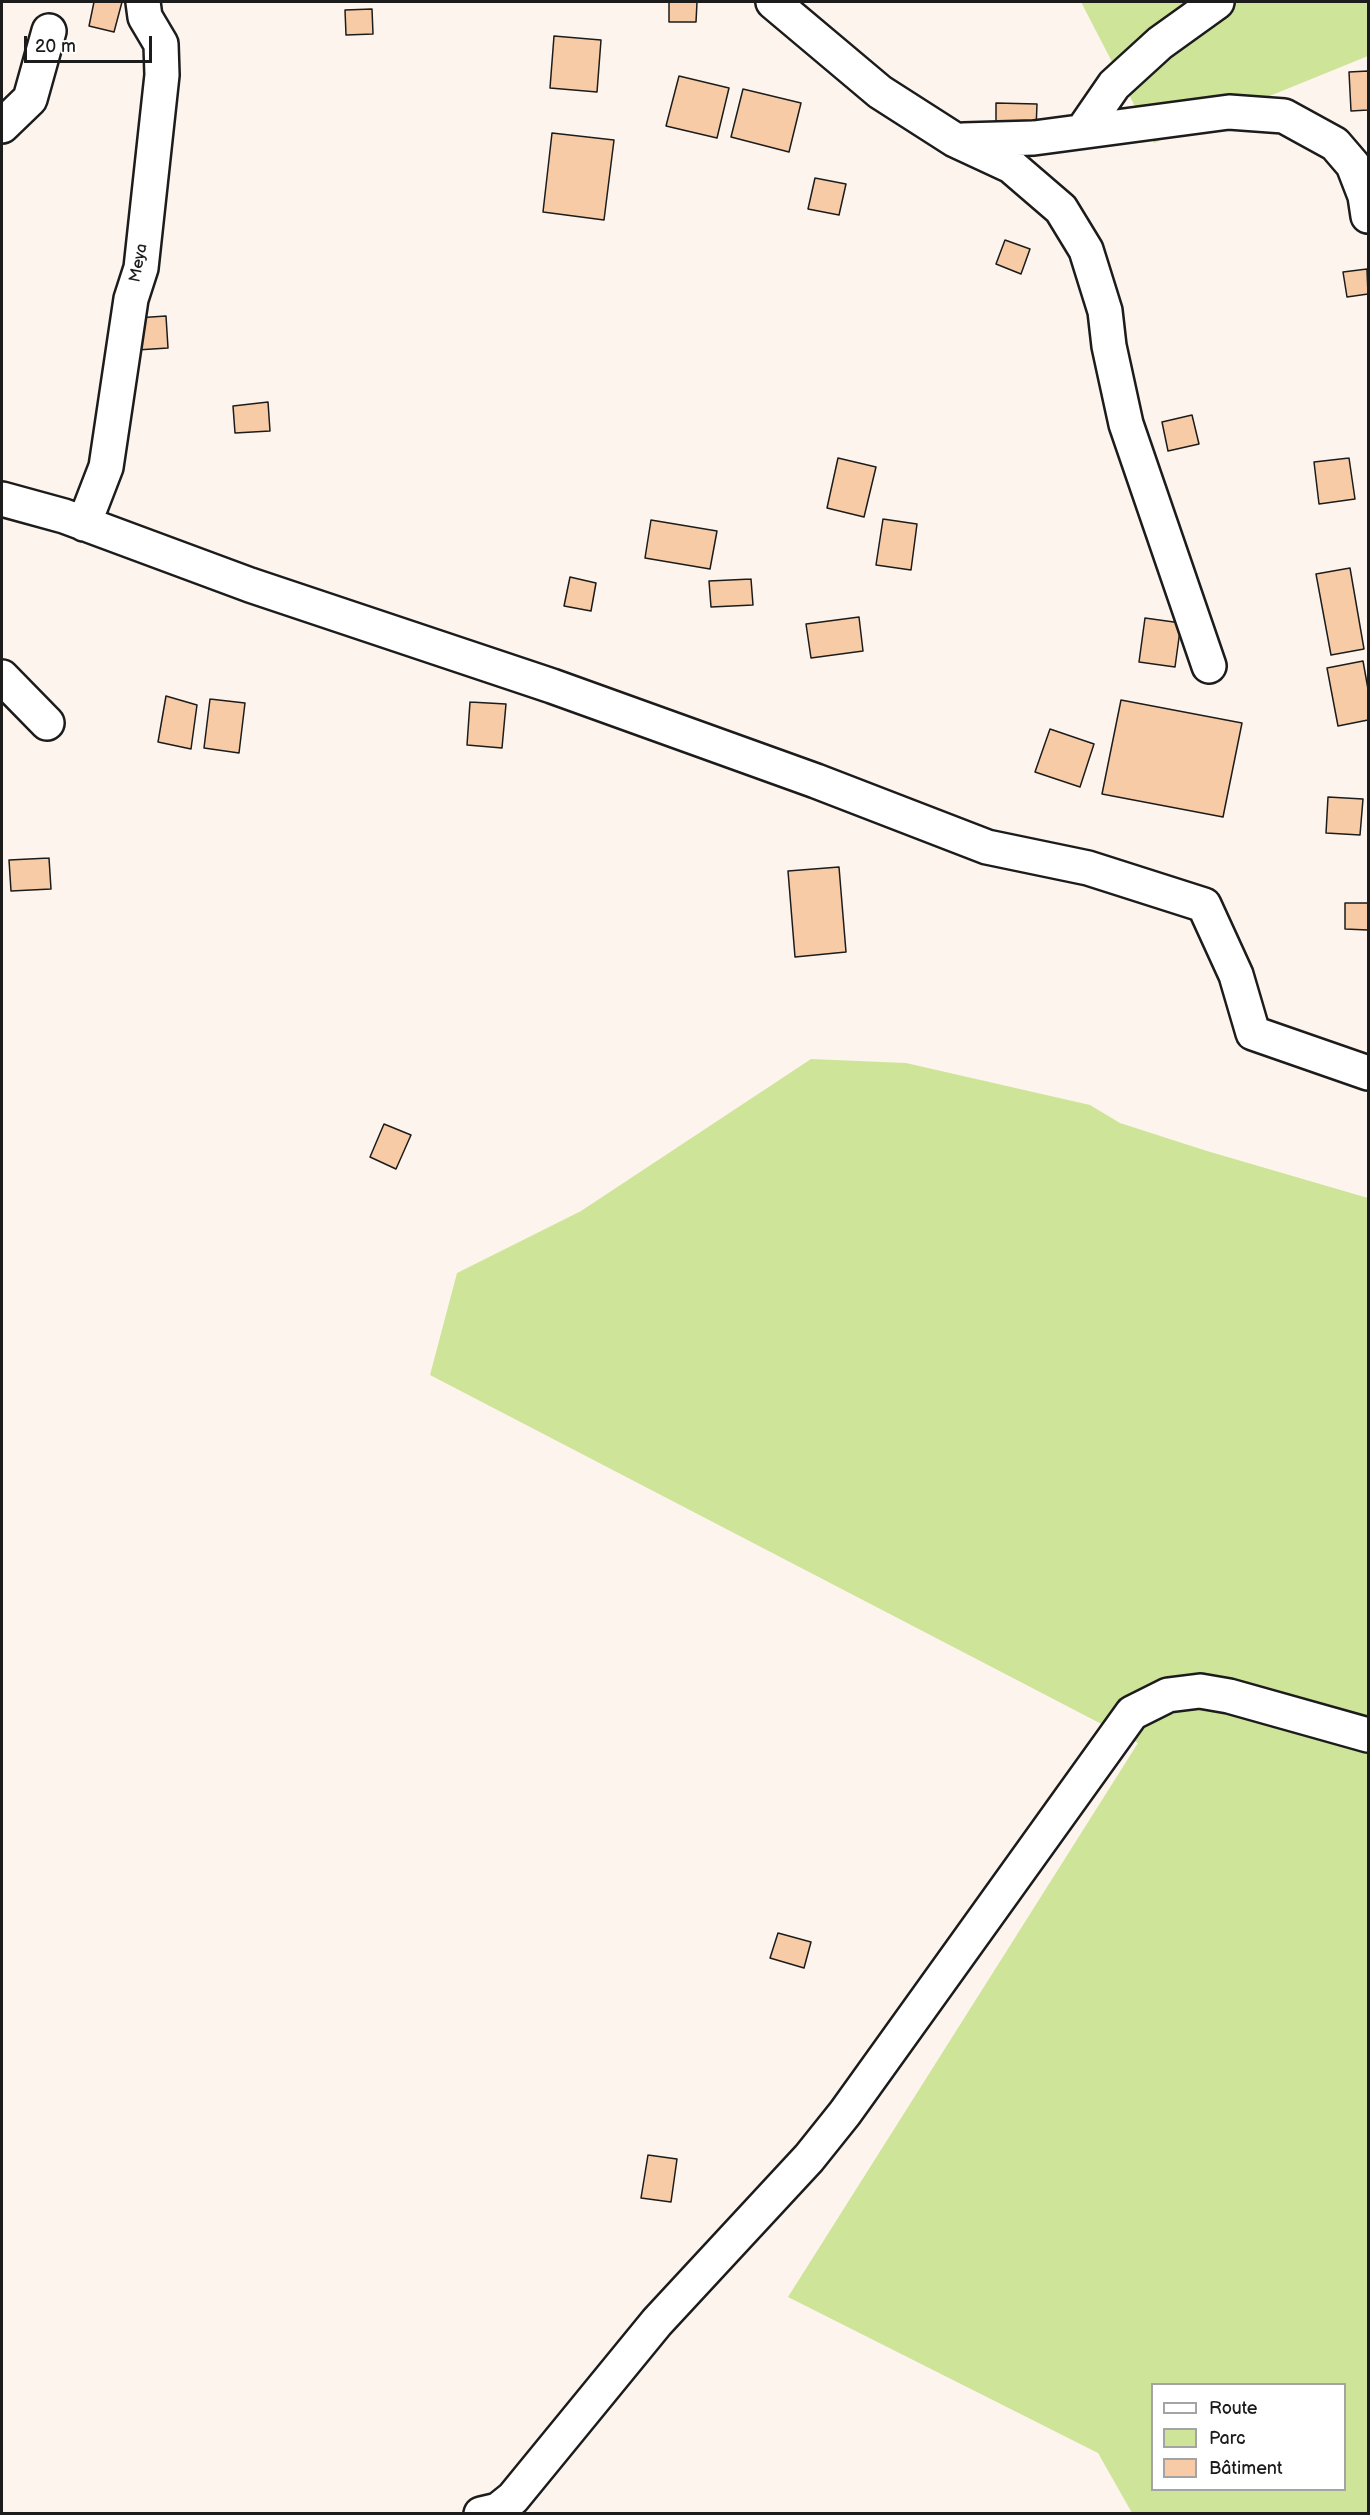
<!DOCTYPE html>
<html>
<head>
<meta charset="utf-8">
<style>
	body { margin:0 }
	#map { position:relative; width:1370px; height:2515px; overflow:hidden; background:#fdf5ed; font-family:"Balsamiq Sans",sans-serif }
	canvas { display:block }
	.frame { position:absolute; inset:0; border:3px solid #1c1c1c; pointer-events:none }
	.legend { position:absolute; left:1151px; top:2383px; width:195px; height:108px; box-sizing:border-box; background:#fff; border:2px solid #a4a4a4; margin:0; padding:8px 10px; list-style:none; font-size:18px; color:#1c1c1c }
	.legend li { display:flex; align-items:center; gap:12px; height:30px }
	.legend b { width:30px; border:2px solid #a4a4a4 }
	.scale { position:absolute; left:24px; top:36px; width:128px; height:27px; box-sizing:border-box; border:3px solid #1c1c1c; border-top:0; padding-left:8px; font-size:18px; line-height:21px; white-space:nowrap; color:#1c1c1c; -webkit-text-stroke:4px #fff; paint-order:stroke }
</style>
</head>
<body>
<div id="map">
<canvas width="1370" height="2515"></canvas>
<div class="frame"></div>
<ul class="legend">
<li><b style="height:8px;background:#fff"></b>Route</li>
<li><b style="height:16px;background:#cee499"></b>Parc</li>
<li><b style="height:16px;background:#f7cba6"></b>Bâtiment</li>
</ul>
<div class="scale">20 m</div>
</div>
<script>
const ctx = document.querySelector('canvas').getContext('2d');
ctx.lineJoin = 'round';
function paint(path, color) { ctx.fillStyle = color; ctx.fill(path, 'evenodd'); }
const poly = rows => new Path2D(rows.map(r => 'M' + r).join(''));
function strokePath(path, color, width, dash) { ctx.strokeStyle = color; ctx.lineWidth = width; ctx.lineCap = dash ? 'butt' : 'round'; ctx.setLineDash(dash || []); ctx.stroke(path); }
function label(font, color, halo, rows, align = 'center') {
  ctx.font = font + ' "Balsamiq Sans",sans-serif'; ctx.lineWidth = 4.5; ctx.setLineDash([]); ctx.textBaseline = 'middle'; ctx.strokeStyle = halo; ctx.fillStyle = color; for (const [text, x, y, turn = 0] of rows) {
    ctx.save(); ctx.translate(x, y); ctx.rotate((+turn || 0) * Math.PI / 180); ctx.textAlign = isNaN(turn) ? turn : align; if (halo) ctx.strokeText(text, 0, 0); ctx.fillText(text, 0, 0); ctx.restore();
  }
}
const green = poly([
	[1081,2,1368,2,1368,56,1154,143],
	[811,1059,906,1063,1090,1105,1120,1123,1207,1151,1368,1198,1368,2513,1132,2513,1098,2453,788,2297,1138,1743,430,1375,457,1273,581,1211],
	[1152,2384,1344,2384,1344,2490,1152,2490]
]);
const building = poly([
	[94,2,122,2,114,32,89,26,94,2],
	[669,2,697,2,696,22,669,22,669,2],
	[372,9,373,34,346,35,345,10,372,9],
	[554,36,601,40,597,92,550,88,554,36],
	[1368,71,1368,110,1351,111,1349,72,1368,71],
	[679,76,729,88,717,138,666,126,679,76],
	[743,89,801,103,789,152,731,137,743,89],
	[996,103,1037,104,1036,130,996,128,996,103],
	[552,133,614,140,604,220,543,212,552,133],
	[815,178,846,184,839,215,808,209,815,178],
	[1005,240,1030,249,1021,274,996,264,1005,240],
	[1367,269,1368,294,1347,297,1343,272,1367,269],
	[166,316,168,348,137,350,136,318,166,316],
	[268,402,270,431,235,433,233,406,268,402],
	[1192,415,1199,444,1168,451,1162,422,1192,415],
	[838,458,876,467,864,517,827,508,838,458],
	[1349,458,1355,499,1319,504,1314,462,1349,458],
	[883,519,917,524,911,570,876,565,883,519],
	[651,520,717,531,710,569,645,558,651,520],
	[1350,568,1364,649,1331,655,1316,574,1350,568],
	[570,577,596,583,591,611,564,606,570,577],
	[751,579,753,605,711,607,709,581,751,579],
	[859,617,863,651,811,658,806,624,859,617],
	[1145,618,1181,623,1175,667,1139,662,1145,618],
	[1363,661,1368,689,1368,720,1338,726,1327,668,1363,661],
	[166,696,197,705,191,749,158,742,166,696],
	[210,699,245,703,239,753,204,748,210,699],
	[1121,700,1242,723,1223,817,1102,794,1121,700],
	[470,702,506,704,502,748,467,745,470,702],
	[1050,729,1094,744,1080,787,1035,772,1050,729],
	[1328,797,1363,799,1360,835,1326,833,1328,797],
	[49,858,51,889,11,891,9,860,49,858],
	[839,867,846,952,795,957,788,871,839,867],
	[1345,903,1368,903,1368,930,1345,929,1345,903],
	[384,1124,411,1135,396,1169,370,1157,384,1124],
	[778,1933,811,1942,804,1968,770,1958,778,1933],
	[648,2155,677,2159,671,2202,641,2198,648,2155]
]);
const street = poly([
	[773,2,880,92,955,140,1011,166,1061,209,1086,250,1105,311,1109,346,1126,424,1209,666],
	[2,126,30,99,49,31],
	[1083,130,1114,85,1160,43,1217,2],
	[963,140,1034,138,1229,112,1284,116,1335,144,1353,165,1365,196,1368,216],
	[2,499,64,516,250,585,552,686,816,781,987,847,1088,868,1204,905,1236,975,1253,1033,1368,1073],
	[84,524,106,467,131,299,141,268,162,75,161,44,145,17,143,2],
	[2,677,47,723],
	[481,2514,498,2510,513,2498,657,2322,809,2158,845,2113,1132,1713,1168,1695,1200,1691,1229,1696,1368,1735]
]);
const streetNames = [
	["Meya",139,263,-79]
];
paint(green, '#cee499');
paint(building, '#f7cba6');
strokePath(building, '#1c1c1c', 1.5);
strokePath(street, '#1c1c1c', 38);
strokePath(street, '#fff', 33);
label('16px', '#1c1c1c', '#fff', streetNames);
</script>
</body>
</html>
